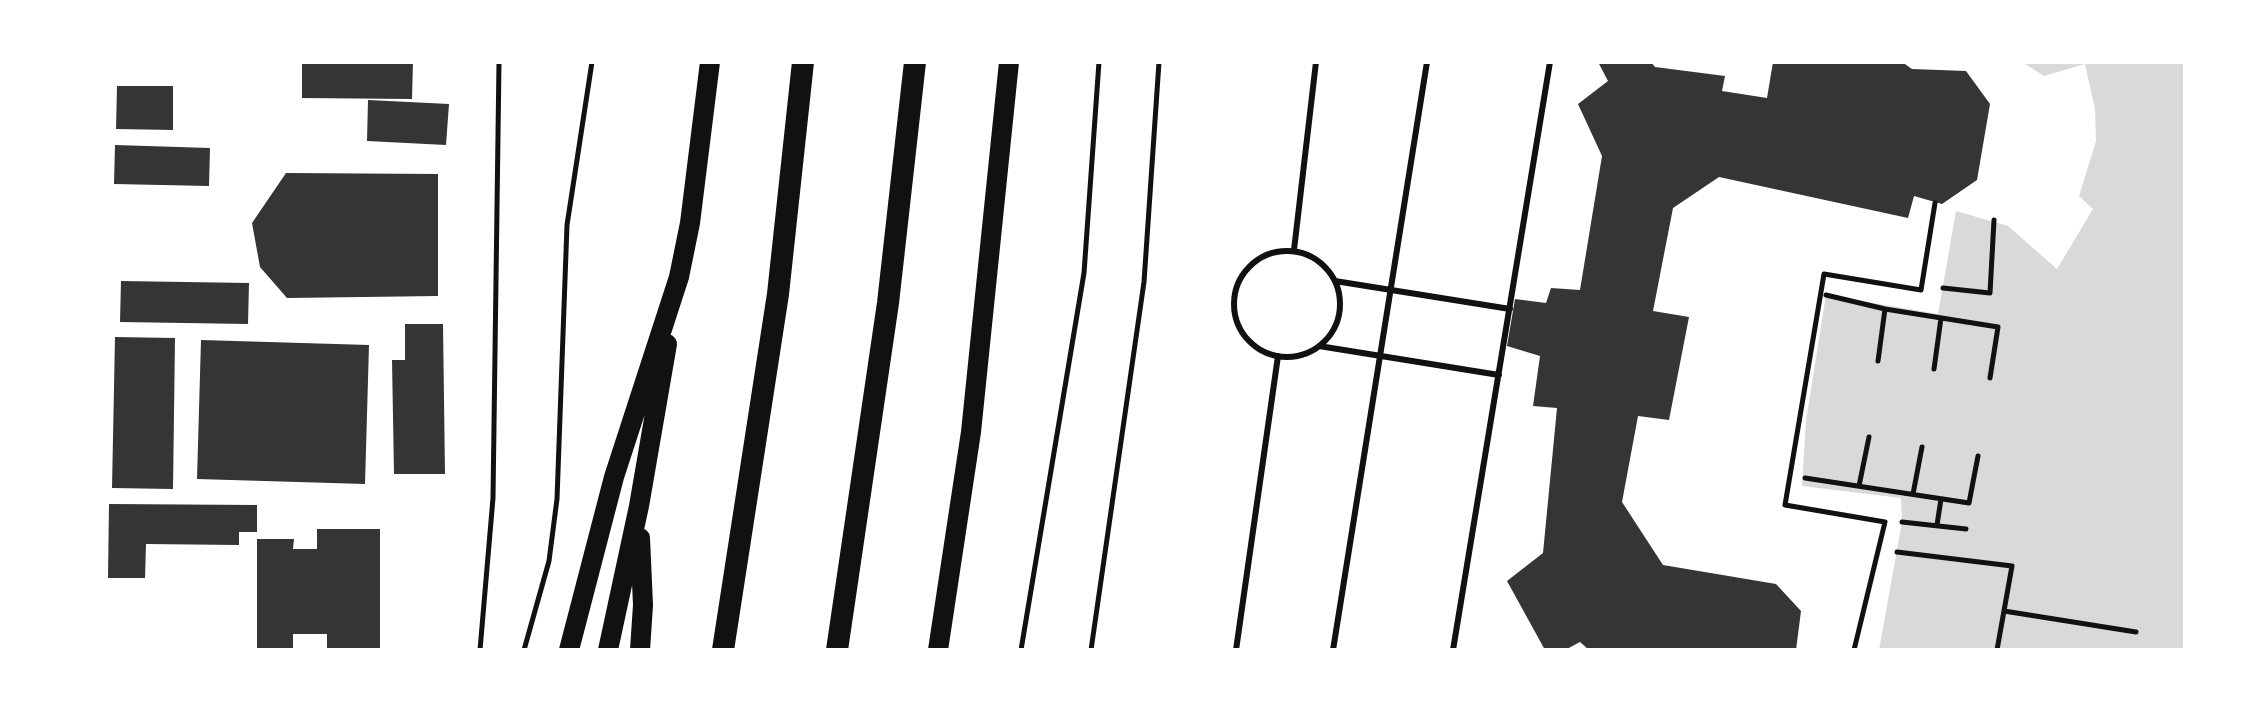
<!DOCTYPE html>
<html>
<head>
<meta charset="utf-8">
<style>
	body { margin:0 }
	#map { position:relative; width:2247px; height:712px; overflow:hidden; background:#fff; font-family:"Varela Round",sans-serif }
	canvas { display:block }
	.frame { position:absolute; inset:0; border:64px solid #fff; pointer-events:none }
</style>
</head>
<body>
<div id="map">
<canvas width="2247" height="712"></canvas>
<div class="frame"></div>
</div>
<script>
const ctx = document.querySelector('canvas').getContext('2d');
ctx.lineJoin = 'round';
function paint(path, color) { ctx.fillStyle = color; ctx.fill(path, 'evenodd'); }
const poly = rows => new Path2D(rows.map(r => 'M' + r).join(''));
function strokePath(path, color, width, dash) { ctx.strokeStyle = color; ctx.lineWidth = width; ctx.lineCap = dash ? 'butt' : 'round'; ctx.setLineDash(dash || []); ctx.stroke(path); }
const water = poly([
	[2022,62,2185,62,2185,650,1879,650,1902,522,1901,498,1802,486,1806,421,1826,295,1938,314,1956,211,2008,226,2057,269,2093,209,2079,196,2096,141,2095,109,2085,64,2044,76]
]);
const building = poly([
	[302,62,413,62,412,99,302,98],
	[1598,62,1651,62,1655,67,1725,76,1722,91,1767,98,1773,62,1902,62,1912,69,1966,71,1990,104,1977,180,1942,204,1914,196,1908,218,1719,177,1673,208,1653,311,1689,317,1669,420,1638,416,1622,502,1663,565,1776,584,1801,611,1796,650,1589,650,1580,642,1565,650,1545,650,1507,581,1543,553,1557,408,1533,406,1540,356,1507,346,1515,299,1546,303,1551,288,1580,290,1602,156,1578,104,1608,81],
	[117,86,173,86,173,130,116,129],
	[368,100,449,104,446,145,367,141],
	[115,145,210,148,209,186,114,184],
	[286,173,438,174,438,296,287,298,260,267,252,223],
	[121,281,249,283,248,324,120,322],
	[405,324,443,324,445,474,394,474,392,360,405,360],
	[115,337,175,338,173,489,112,488],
	[201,340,369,345,365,484,197,479],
	[109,504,257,505,257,532,239,532,239,545,146,544,145,578,108,578],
	[317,529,380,529,380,650,327,650,327,634,293,634,293,650,257,650,257,539,294,539,293,549,317,549]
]);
const path = poly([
	[1943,288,1990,293,1994,220],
	[1826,295,1885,309,1998,327,1990,378],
	[1878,361,1885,309],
	[1934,369,1941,318],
	[1805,478,1969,503,1978,456],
	[1859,486,1869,437],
	[1913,494,1922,447],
	[1902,522,1966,529],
	[1937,525,1941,499],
	[1897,552,2012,566,1997,650],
	[2004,611,2136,632],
	[480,650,493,498,499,62],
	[524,650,549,561,557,499,567,225,592,62],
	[1021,650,1084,273,1099,62],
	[1091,650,1144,282,1159,62],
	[1854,650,1885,522,1785,505,1824,274,1921,290,1935,203]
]);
const service = poly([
	[1294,250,1316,62],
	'1234 304a53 53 0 1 1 106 0a53 53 0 1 1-106 0Z',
	[1335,281,1510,309],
	[1319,346,1499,375],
	[1236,650,1278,356],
	[1333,650,1427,62],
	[1453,650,1550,62]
]);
const primary = poly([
	[569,650,614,477,679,277,690,223,710,62],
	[608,650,639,506,667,344],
	[640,650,643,605,640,538],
	[938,650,971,432,1009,62]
]);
const trunk = poly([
	[723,650,778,294,803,62],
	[837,650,888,303,915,62]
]);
paint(water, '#d9d9d9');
paint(building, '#353535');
strokePath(path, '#111', 5);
strokePath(service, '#111', 6);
strokePath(primary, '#111', 20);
strokePath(trunk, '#111', 22);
</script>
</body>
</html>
